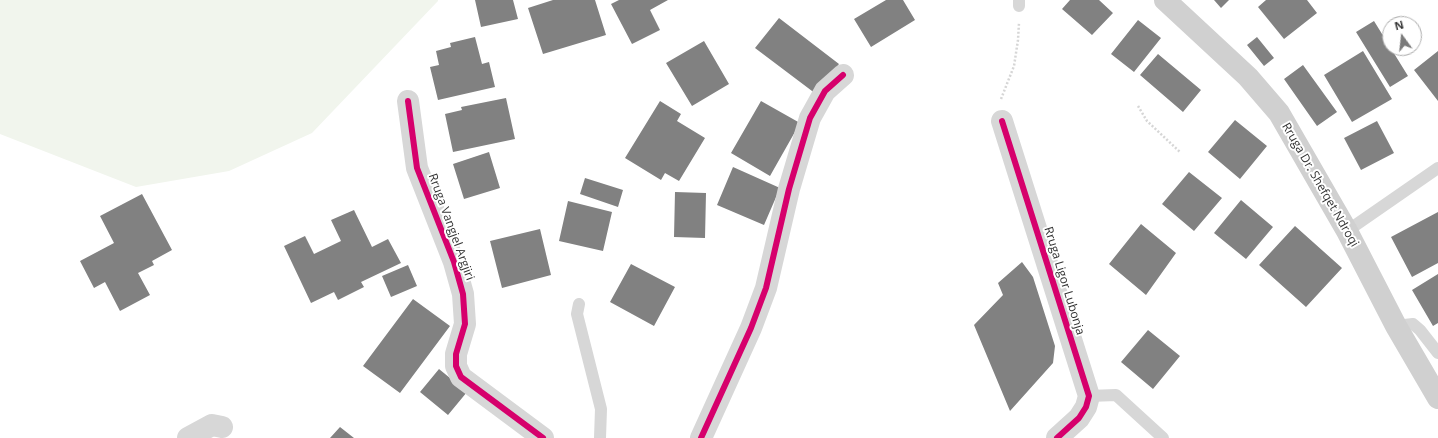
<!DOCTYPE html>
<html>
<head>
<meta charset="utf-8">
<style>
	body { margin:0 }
	#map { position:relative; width:1438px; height:438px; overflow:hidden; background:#fff; font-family:"Open Sans",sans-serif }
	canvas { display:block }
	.north { position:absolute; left:1382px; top:16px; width:40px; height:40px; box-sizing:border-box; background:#fff; border:1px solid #adadad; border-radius:50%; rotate:345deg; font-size:11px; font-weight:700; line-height:16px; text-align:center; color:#333 }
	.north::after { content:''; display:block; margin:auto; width:14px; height:18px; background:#7a7a7a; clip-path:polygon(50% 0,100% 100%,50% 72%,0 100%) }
</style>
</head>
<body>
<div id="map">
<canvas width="1438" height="438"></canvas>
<div class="north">N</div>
</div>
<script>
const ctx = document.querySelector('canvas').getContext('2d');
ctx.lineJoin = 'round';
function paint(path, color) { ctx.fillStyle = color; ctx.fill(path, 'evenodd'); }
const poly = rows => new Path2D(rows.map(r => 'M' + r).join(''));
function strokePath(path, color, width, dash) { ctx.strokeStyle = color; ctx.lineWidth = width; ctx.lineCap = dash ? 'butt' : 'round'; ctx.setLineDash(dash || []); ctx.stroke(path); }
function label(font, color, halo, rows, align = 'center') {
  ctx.font = font + ' "Open Sans",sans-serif'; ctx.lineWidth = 4; ctx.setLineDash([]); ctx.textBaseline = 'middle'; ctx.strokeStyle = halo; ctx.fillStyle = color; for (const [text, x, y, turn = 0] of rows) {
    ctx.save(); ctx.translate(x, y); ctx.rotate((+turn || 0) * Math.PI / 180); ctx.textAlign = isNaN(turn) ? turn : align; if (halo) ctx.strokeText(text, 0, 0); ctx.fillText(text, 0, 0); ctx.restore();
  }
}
const green = poly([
	[0,0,438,0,438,1,312,133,229,171,136,187,0,134]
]);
const building = poly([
	[475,0,513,0,518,19,481,27],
	[553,0,595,0,606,35,543,54,528,8],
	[619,0,668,0,650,10,660,30,632,44,611,4],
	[886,0,903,0,915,20,871,47,854,19],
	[1070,0,1099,0,1113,13,1092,35,1062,9],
	[1214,0,1229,0,1221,8],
	[1266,0,1307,0,1317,13,1284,39,1258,7],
	[779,18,839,64,816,94,755,48],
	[1138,20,1161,38,1134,72,1111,54],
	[1374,21,1408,76,1390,87,1356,32],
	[475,37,482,64,489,62,495,87,438,100,430,67,439,65,436,51,451,47,450,43],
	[1257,37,1274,58,1264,66,1247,45],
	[704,41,729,84,692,106,666,63],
	[1363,51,1392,99,1352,122,1324,75],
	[1438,51,1438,101,1414,70],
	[1158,54,1201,90,1183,112,1140,75],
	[1303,65,1337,112,1317,126,1284,79],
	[506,98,515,139,453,152,445,114,462,110,461,107],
	[660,101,681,114,677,121,705,138,679,181,665,173,661,180,625,158],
	[761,101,800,123,770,176,731,153],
	[1235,120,1267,146,1240,179,1208,152],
	[1377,121,1394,153,1361,170,1344,138],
	[489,152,500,188,464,199,453,164],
	[733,167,780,188,764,225,717,205],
	[1189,172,1222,198,1194,231,1162,204],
	[585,178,623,190,618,207,580,194],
	[675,192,706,193,705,238,674,237],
	[142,194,172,250,152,261,154,265,138,273,150,295,120,311,105,282,94,288,80,261,114,243,100,216],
	[1241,200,1273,227,1246,259,1214,233],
	[568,201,612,212,603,251,559,241],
	[354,210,372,247,388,239,401,263,361,282,364,287,338,300,334,292,311,303,284,246,305,236,314,254,341,241,331,220],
	[1438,212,1438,263,1412,277,1391,237],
	[1141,224,1176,253,1146,295,1109,264],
	[1295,226,1342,268,1306,307,1259,265],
	[540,229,551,275,502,288,490,241],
	[1022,262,1033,277,1055,346,1053,363,1010,411,974,325,1003,295,998,283],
	[631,264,675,287,654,326,610,302],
	[408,265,417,286,391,297,382,276],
	[1438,274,1438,323,1433,326,1412,290],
	[413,299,450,326,400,393,363,366],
	[1148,330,1180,356,1153,389,1121,362],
	[439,369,467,392,448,415,420,392],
	[340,427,354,438,330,438]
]);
const path = poly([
	[1001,99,1014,66,1018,40,1019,23],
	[1138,106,1147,121,1180,152]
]);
const service = poly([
	[1019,6,1019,0],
	[1347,231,1438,168],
	[579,304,577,314,601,409,600,438],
	[1396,326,1413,324,1420,330,1438,353],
	[1089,396,1116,395,1163,438]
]);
const minor = poly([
	[408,101,417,168,454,262,463,294,465,324,456,354,456,366,461,377,543,438],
	[1002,121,1089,396,1086,407,1079,418,1057,438],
	[188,438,212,425,222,427],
	[701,438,751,328,766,288,789,189,810,118,825,91,843,75]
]);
const secondary = poly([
	[1165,0,1248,77,1279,113,1347,231,1396,326,1438,398]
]);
const cycleway = poly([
	[408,101,417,168,454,262,463,294,465,324,456,354,456,366,461,377,543,438],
	[1002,121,1089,396,1086,407,1079,418,1057,438],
	[701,438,751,328,766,288,789,189,810,118,825,91,843,75]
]);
const streetNames = [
	["Rruga Dr. Shefqet Ndroqi",1320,185,60],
	["Rruga Vangjel Argjiri",451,227,70],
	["Rruga Ligor Lubonja",1064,281,73]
];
paint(green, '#f1f5ed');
paint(building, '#818181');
strokePath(path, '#d6d6d6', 2.5, [2, 2]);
strokePath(service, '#d7d7d7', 12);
strokePath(minor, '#d7d7d7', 22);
strokePath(secondary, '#d0d0d0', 22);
strokePath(cycleway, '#d6006c', 6);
label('12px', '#333', '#fff', streetNames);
</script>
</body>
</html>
